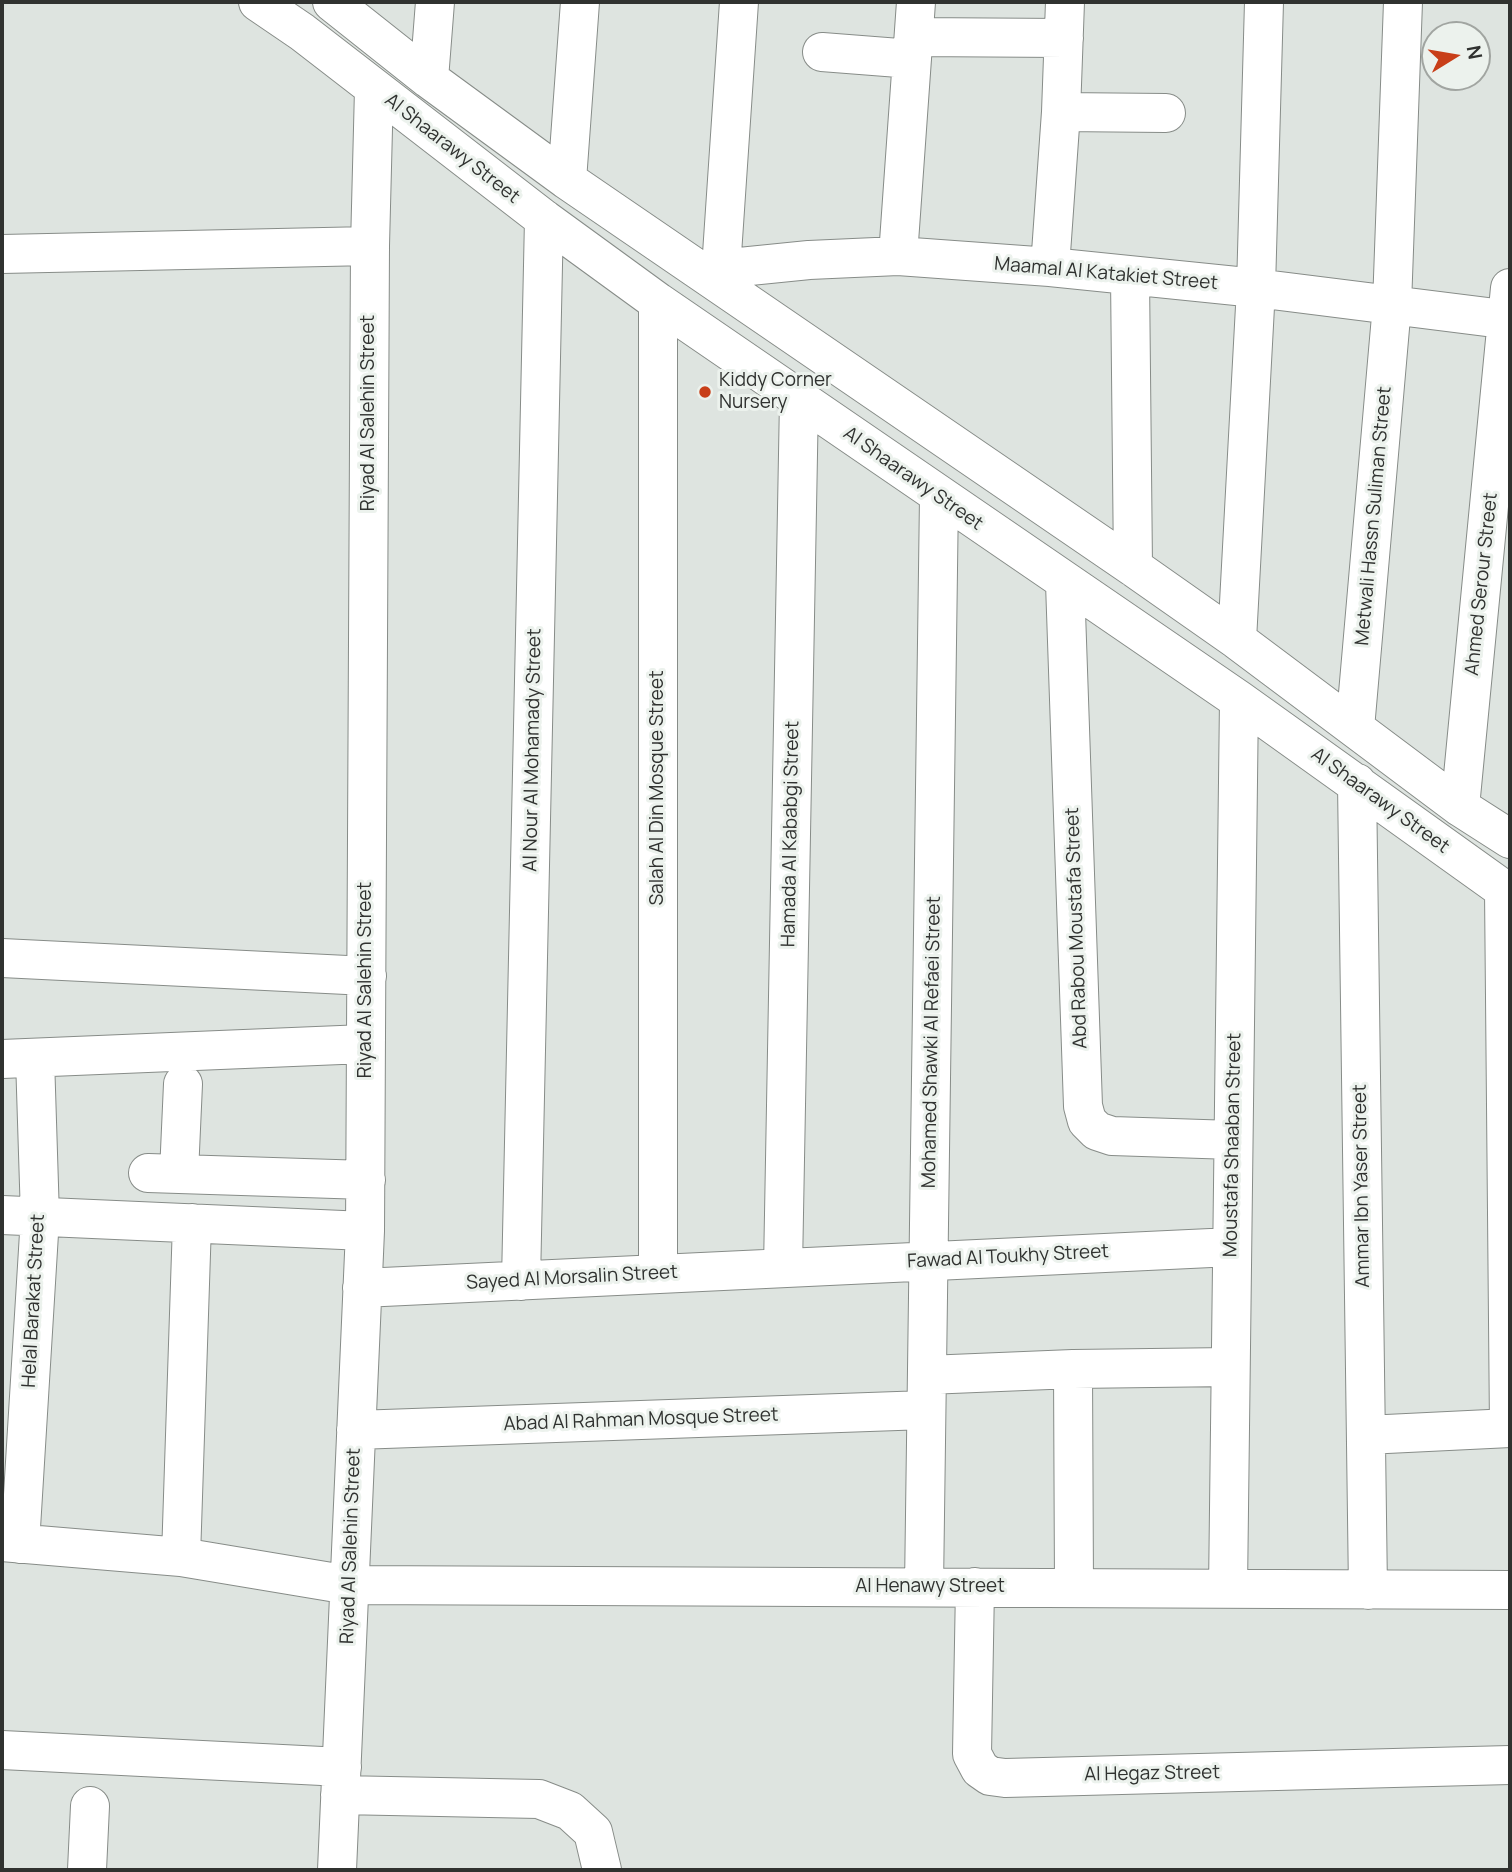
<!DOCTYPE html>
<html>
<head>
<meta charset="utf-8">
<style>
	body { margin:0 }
	#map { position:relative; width:1512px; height:1872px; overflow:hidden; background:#dee4e0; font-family:Manrope,sans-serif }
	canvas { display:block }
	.frame { position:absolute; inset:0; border:4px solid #303230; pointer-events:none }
	.north { position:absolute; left:1421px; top:21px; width:70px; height:70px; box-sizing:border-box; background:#ecf2ed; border:2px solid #a1a5a1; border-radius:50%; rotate:79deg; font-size:19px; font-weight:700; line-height:28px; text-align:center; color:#303230 }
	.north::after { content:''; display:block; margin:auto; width:24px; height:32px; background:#c83f19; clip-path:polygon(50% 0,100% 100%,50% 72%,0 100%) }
</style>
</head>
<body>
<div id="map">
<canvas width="1512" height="1872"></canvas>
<div class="frame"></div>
<div class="north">N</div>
</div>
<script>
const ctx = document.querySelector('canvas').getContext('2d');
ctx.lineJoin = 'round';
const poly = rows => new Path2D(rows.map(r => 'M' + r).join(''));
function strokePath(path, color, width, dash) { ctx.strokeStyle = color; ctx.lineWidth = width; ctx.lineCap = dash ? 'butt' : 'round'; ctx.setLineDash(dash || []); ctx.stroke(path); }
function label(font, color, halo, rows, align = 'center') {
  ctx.font = font + ' Manrope,sans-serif'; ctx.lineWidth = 6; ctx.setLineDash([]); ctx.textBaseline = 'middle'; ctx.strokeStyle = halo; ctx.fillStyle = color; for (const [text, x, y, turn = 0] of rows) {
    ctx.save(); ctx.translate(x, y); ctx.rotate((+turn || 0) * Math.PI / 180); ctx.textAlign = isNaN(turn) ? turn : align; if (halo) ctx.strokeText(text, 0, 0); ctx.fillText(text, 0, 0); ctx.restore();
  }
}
const minor = poly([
	[258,2,302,32,544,219,658,302,1239,700,1510,894],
	[332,2,429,79,567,180,1133,567,1237,640,1460,807,1510,839],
	[914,37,1064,38],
	[822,52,912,59],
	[429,79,435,2],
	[1061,112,1166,113],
	[567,180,580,2],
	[2,254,370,246],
	[898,256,916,2],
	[1050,267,1061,112,1065,2],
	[721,269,739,2],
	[700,271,809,260,898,256,1050,267,1256,288,1510,320],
	[1130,276,1133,567],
	[658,302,658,1274],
	[1065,583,1083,1106,1087,1121,1097,1131,1112,1136,1233,1140],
	[1237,640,1256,288,1264,2],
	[1355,728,1392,305,1403,2],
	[1357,783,1368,1590],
	[1460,807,1510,288],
	[1504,890,1509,1428],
	[2,958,367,976],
	[2,1059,365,1044],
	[148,1173,366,1180],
	[179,1173,183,1084],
	[2,1215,365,1231],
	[783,1268,799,400],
	[521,1281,544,219],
	[362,1288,1232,1247],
	[1073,1369,1074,1588],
	[927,1375,1073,1369,1230,1367],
	[356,1430,926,1410],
	[1366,1435,1510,1428],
	[2,1542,181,1557,349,1585,1510,1590],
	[20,1544,40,1217,35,1058],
	[181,1557,192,1223],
	[924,1587,939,497],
	[975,1587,972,1754,980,1769,990,1776,1005,1778,1510,1765],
	[1228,1589,1239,700],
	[2,1750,342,1767],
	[340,1795,539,1799,570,1811,593,1832,602,1870],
	[87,1870,90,1806],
	[337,1870,365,1231,370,246,374,89]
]);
const markers = [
	[705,392,7,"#c83f19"]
];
const streetNames = [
	["Al Shaarawy Street",452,149,38],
	["Maamal Al Katakiet Street",1106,274,5],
	["Riyad Al Salehin Street",369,413,-90],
	["Al Shaarawy Street",913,479,35],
	["Metwali Hassn Suliman Street",1374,516,-85],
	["Ahmed Serour Street",1482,584,-84],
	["Al Nour Al Mohamady Street",533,750,-89],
	["Salah Al Din Mosque Street",658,788,-90],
	["Al Shaarawy Street",1380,801,36],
	["Hamada Al Kababgi Street",791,834,-89],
	["Abd Rabou Moustafa Street",1077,928,-92],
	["Riyad Al Salehin Street",366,980,-90],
	["Mohamed Shawki Al Refaei Street",932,1042,-89],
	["Moustafa Shaaban Street",1233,1145,-89],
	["Ammar Ibn Yaser Street",1362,1186,-91],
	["Fawad Al Toukhy Street",1008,1257,-3],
	["Sayed Al Morsalin Street",572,1278,-3],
	["Helal Barakat Street",34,1301,-87],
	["Abad Al Rahman Mosque Street",641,1420,-2],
	["Riyad Al Salehin Street",351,1546,-88],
	["Al Henawy Street",930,1587],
	["Al Hegaz Street",1152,1774,-1]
];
const poiNames = [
	["Kiddy Corner",719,381],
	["Nursery",719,403]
];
strokePath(minor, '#878c88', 40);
strokePath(minor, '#fff', 38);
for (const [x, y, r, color] of markers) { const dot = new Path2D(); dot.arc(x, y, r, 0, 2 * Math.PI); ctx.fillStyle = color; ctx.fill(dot); strokePath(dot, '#ecf2ed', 2.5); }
label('19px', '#303230', '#ecf2ed', streetNames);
label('19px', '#303230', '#ecf2ed', poiNames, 'left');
</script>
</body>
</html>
